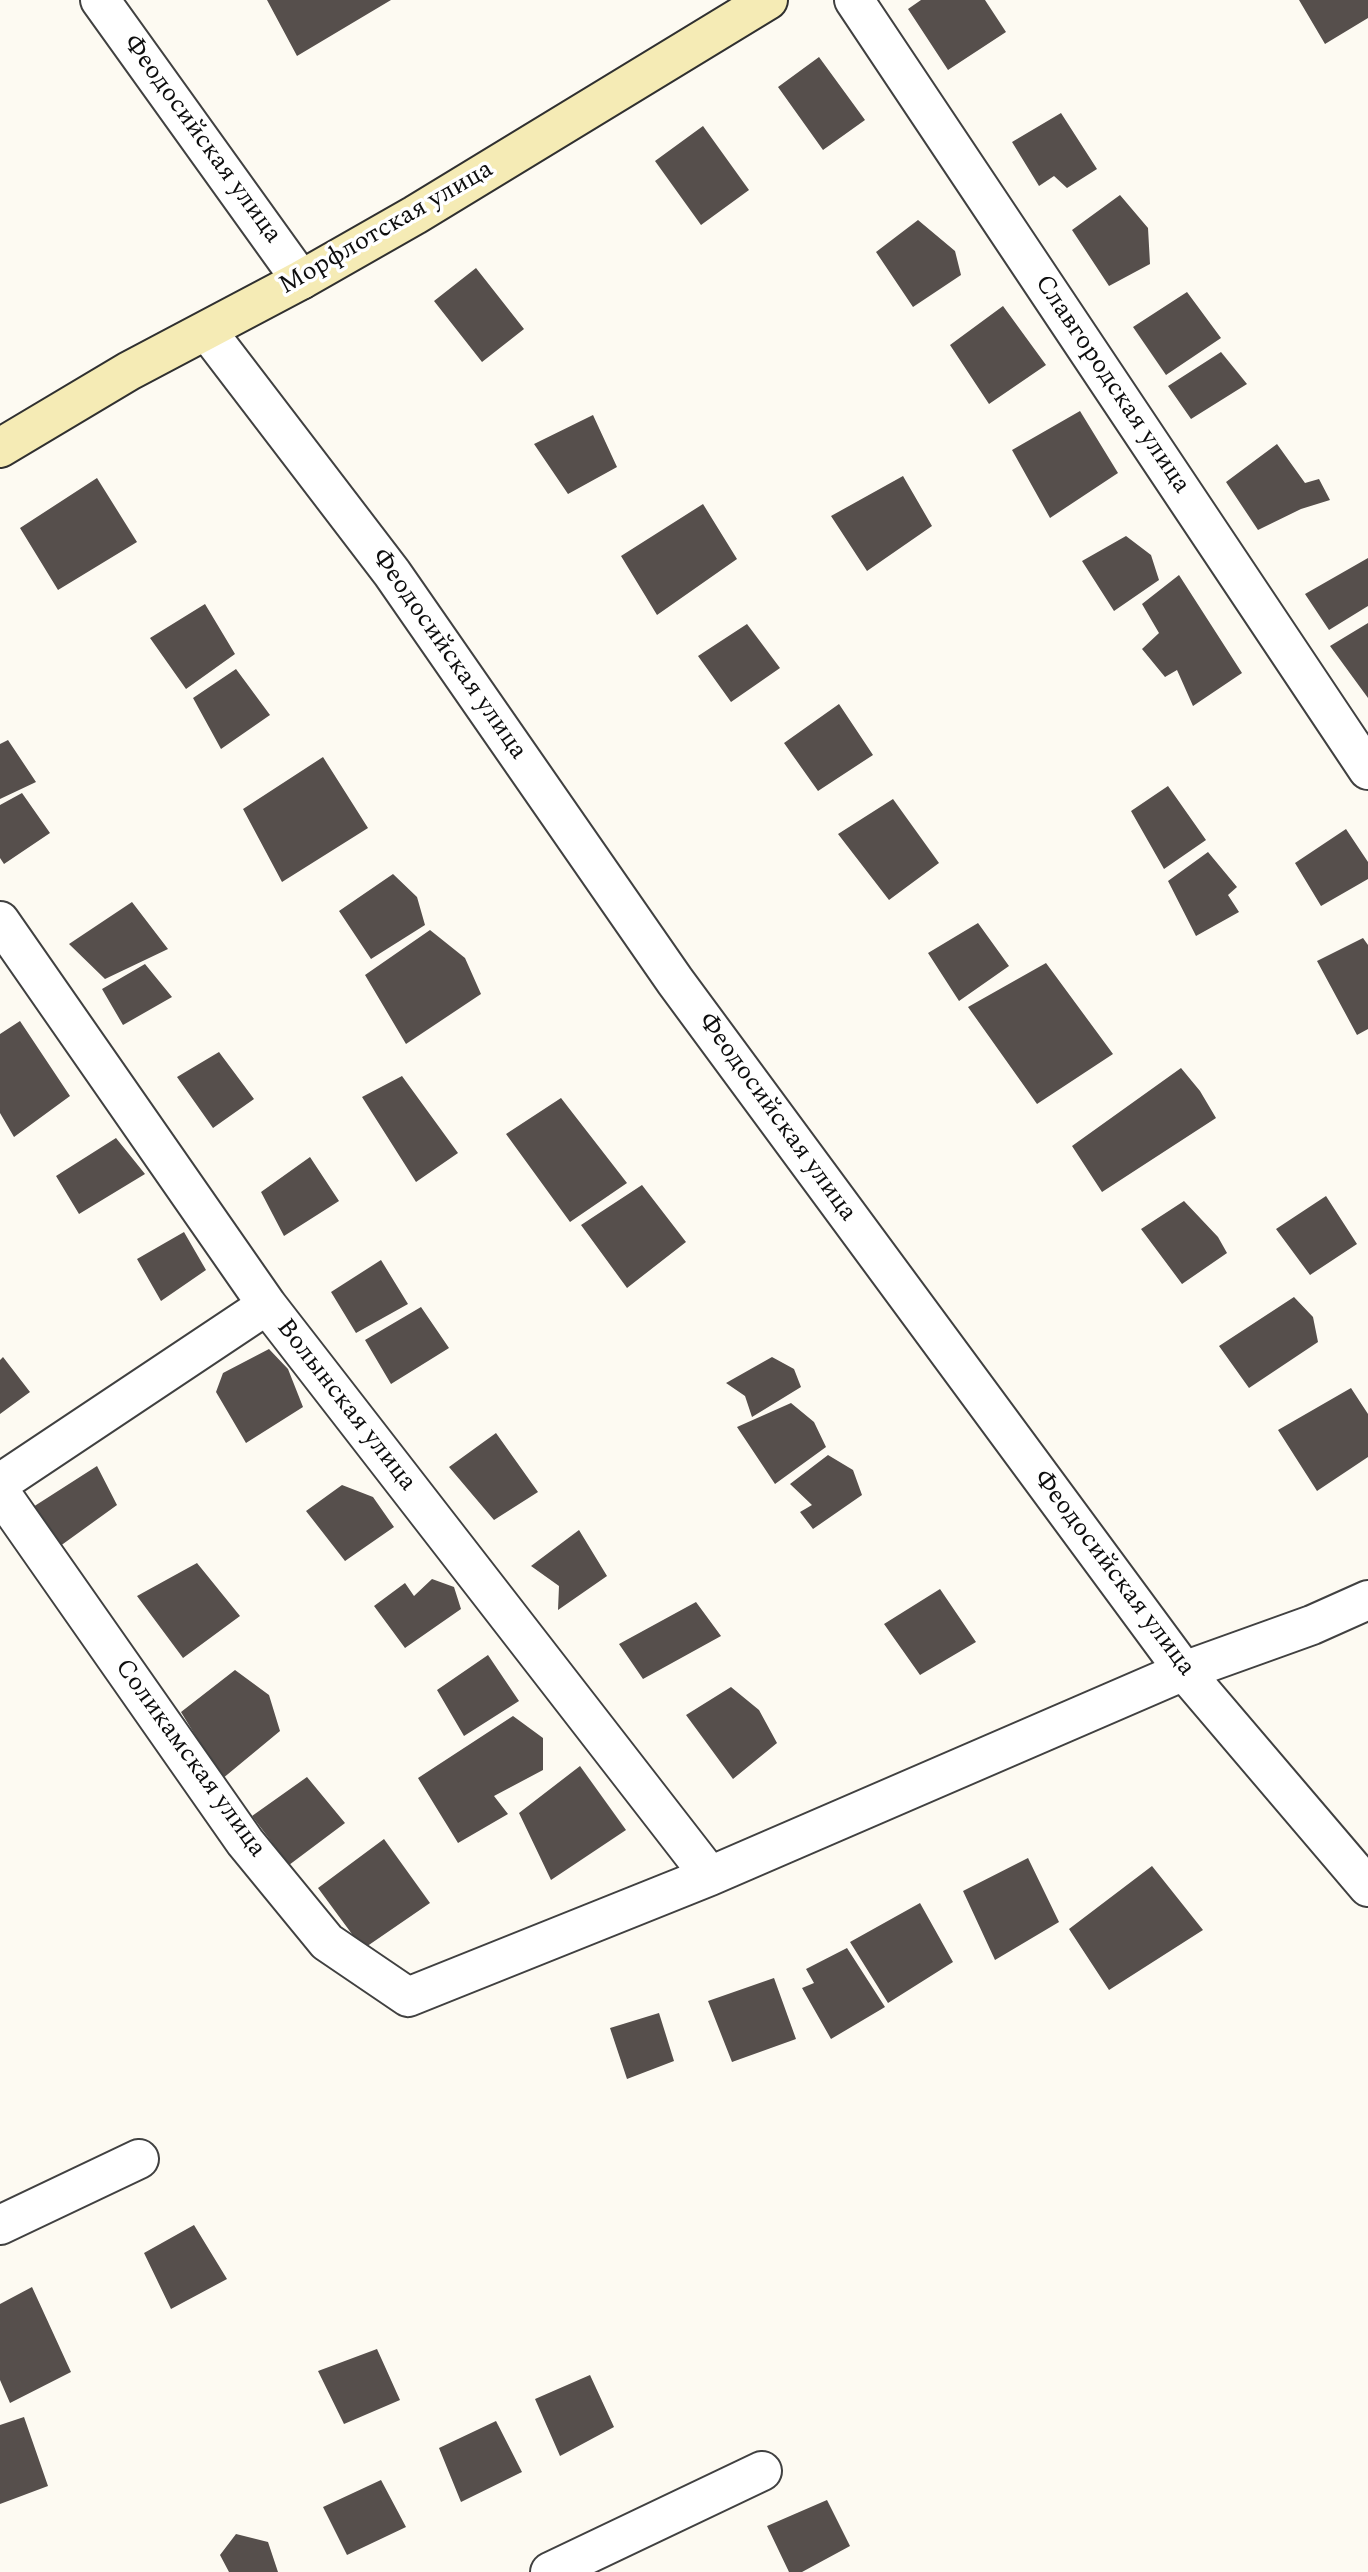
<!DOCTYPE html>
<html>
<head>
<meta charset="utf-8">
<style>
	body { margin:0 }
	canvas { display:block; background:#fdfaf2 }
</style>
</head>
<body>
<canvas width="1368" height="2572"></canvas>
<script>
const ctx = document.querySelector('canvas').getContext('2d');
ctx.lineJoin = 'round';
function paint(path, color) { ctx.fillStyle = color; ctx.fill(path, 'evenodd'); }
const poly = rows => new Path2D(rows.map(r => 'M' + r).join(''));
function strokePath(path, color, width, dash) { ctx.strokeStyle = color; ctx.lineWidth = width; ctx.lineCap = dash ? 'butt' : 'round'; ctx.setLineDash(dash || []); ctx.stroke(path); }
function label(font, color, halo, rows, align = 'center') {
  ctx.font = font + ' Spectral,serif'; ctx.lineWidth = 7; ctx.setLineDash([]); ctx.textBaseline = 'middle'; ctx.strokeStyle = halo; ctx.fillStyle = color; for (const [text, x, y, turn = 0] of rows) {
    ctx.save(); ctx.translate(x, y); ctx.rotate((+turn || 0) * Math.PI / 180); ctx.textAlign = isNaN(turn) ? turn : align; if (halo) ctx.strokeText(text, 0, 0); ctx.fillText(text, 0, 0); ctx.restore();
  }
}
const building = poly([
	[267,0,391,0,297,56],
	[921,0,985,0,1006,32,948,70,908,9],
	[1299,0,1368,0,1368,18,1325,44],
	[819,57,865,120,823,150,778,87],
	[1061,113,1097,169,1067,188,1054,176,1039,186,1012,142],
	[703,126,749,190,701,225,655,161],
	[1120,195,1148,228,1150,264,1109,286,1072,230],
	[918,220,955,251,961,275,913,307,876,252],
	[476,268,524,329,482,362,434,301],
	[1187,292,1221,338,1166,375,1133,327],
	[1003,306,1046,365,989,404,950,345],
	[1221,352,1247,384,1191,419,1168,386],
	[1080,411,1118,473,1050,518,1012,450],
	[593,415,617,467,568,494,534,444],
	[1277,444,1305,483,1319,479,1330,500,1301,509,1258,530,1226,482],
	[903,476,932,526,867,571,831,516],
	[97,478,137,542,58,590,20,528],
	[703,504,737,559,657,615,621,556],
	[1126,536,1151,555,1159,580,1114,611,1082,561],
	[1368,558,1368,606,1329,630,1305,594],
	[1179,575,1242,673,1193,706,1177,670,1165,677,1142,649,1159,633,1142,604],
	[205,604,235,654,186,689,150,638],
	[1368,623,1368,698,1330,646],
	[747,624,780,668,731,702,698,656],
	[236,669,270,715,221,749,193,698],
	[839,704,873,755,818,791,784,743],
	[8,740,36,782,0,799,0,744],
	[323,757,368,828,282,882,243,809],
	[1168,786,1206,840,1164,869,1131,811],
	[22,793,50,833,4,864,0,858,0,805],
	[893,799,939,863,889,900,838,834],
	[1346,829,1368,862,1368,879,1321,906,1295,863],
	[1208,852,1237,887,1228,895,1239,912,1196,936,1168,881],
	[393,874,417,897,425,925,371,959,339,911],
	[132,902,168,949,105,979,69,944],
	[978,923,1009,966,959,1001,928,953],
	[430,930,465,958,481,994,406,1044,365,975],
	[1363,938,1368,945,1368,1029,1357,1035,1317,961],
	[1046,963,1113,1054,1037,1104,968,1007],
	[145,964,172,997,123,1025,102,989],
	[20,1021,70,1096,14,1137,0,1113,0,1034],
	[219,1052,254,1099,213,1128,177,1077],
	[1181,1068,1200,1091,1216,1118,1102,1192,1072,1146],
	[402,1076,458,1153,416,1182,362,1097],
	[561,1098,627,1183,570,1222,506,1134],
	[116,1138,145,1174,79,1214,56,1176],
	[310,1157,339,1201,284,1236,261,1192],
	[642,1185,686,1242,627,1288,581,1225],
	[1326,1196,1357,1244,1310,1275,1276,1229],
	[1184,1201,1218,1237,1227,1253,1182,1284,1141,1229],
	[184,1232,206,1270,161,1301,137,1259],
	[381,1260,408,1304,356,1333,331,1292],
	[1294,1297,1313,1317,1318,1342,1249,1388,1219,1346],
	[421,1307,449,1348,391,1384,365,1340],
	[269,1349,288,1369,303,1407,246,1443,216,1392,223,1373],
	[3,1357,30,1392,0,1414,0,1360],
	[772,1357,794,1369,801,1387,752,1417,745,1396,726,1383],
	[1351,1388,1368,1414,1368,1457,1317,1491,1278,1430],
	[791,1403,814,1422,826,1447,775,1484,737,1427],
	[496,1433,538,1492,494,1520,449,1467],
	[828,1455,853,1470,862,1495,813,1529,800,1512,812,1505,790,1484],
	[97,1466,117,1505,56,1549,33,1507],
	[342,1485,373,1497,394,1527,345,1561,306,1511],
	[579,1530,607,1576,558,1610,559,1586,531,1566],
	[197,1563,240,1616,183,1658,137,1596],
	[432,1579,454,1587,461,1609,405,1648,374,1606,405,1583,414,1596],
	[940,1589,976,1642,920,1675,884,1624],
	[696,1602,721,1636,643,1679,619,1644],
	[488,1655,519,1701,464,1736,437,1690],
	[235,1670,269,1695,280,1731,222,1779,181,1712],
	[731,1687,759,1710,777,1743,733,1779,686,1715],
	[513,1716,543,1738,543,1770,494,1796,508,1814,458,1843,418,1778],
	[580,1766,626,1830,551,1880,519,1813],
	[307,1777,345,1823,289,1865,252,1816],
	[384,1839,430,1903,363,1949,318,1888],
	[1028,1858,1059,1922,995,1960,963,1891],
	[1152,1866,1203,1930,1109,1990,1069,1929],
	[920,1903,953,1962,888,2003,850,1942],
	[847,1948,885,2007,831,2039,802,1988,814,1983,806,1969],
	[774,1978,796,2039,732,2062,708,2001],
	[659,2013,674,2061,627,2079,610,2028],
	[194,2225,227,2279,171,2309,144,2253],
	[32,2287,71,2372,10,2403,0,2380,0,2304],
	[377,2349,400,2400,344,2424,318,2371],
	[590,2375,614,2427,560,2456,535,2399],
	[24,2417,48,2486,0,2504,0,2425],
	[496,2421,522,2472,461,2502,439,2448],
	[381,2480,406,2527,347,2555,323,2507],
	[827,2500,850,2546,802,2572,789,2572,767,2526],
	[236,2534,268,2542,278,2572,229,2572,220,2555]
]);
const street = poly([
	[100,0,301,280],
	[854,0,1368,770],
	[207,331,392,573,675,981,1184,1671,1368,1887],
	[0,921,267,1305,710,1876],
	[0,1483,267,1305],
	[0,1492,245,1842,327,1942,408,1997,710,1876,1184,1671,1312,1625,1368,1600],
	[0,2225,139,2159],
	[550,2572,762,2471]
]);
const secondary = poly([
	[0,448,129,371,301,280,415,215,768,0]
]);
const streetNames = [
	["Феодосийская улица",201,140,54],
	["Морфлотская улица",387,229,-30],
	["Славгородская улица",1111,385,56],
	["Феодосийская улица",448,655,55],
	["Феодосийская улица",776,1118,54],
	["Волынская улица",345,1406,52],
	["Феодосийская улица",1113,1574,53],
	["Соликамская улица",189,1759,54]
];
paint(building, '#564f4c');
strokePath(street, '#414141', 42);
strokePath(secondary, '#303030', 42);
strokePath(street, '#fff', 38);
strokePath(secondary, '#f5ebb5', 38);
label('26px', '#0e0e0e', '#fff', streetNames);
</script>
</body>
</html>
